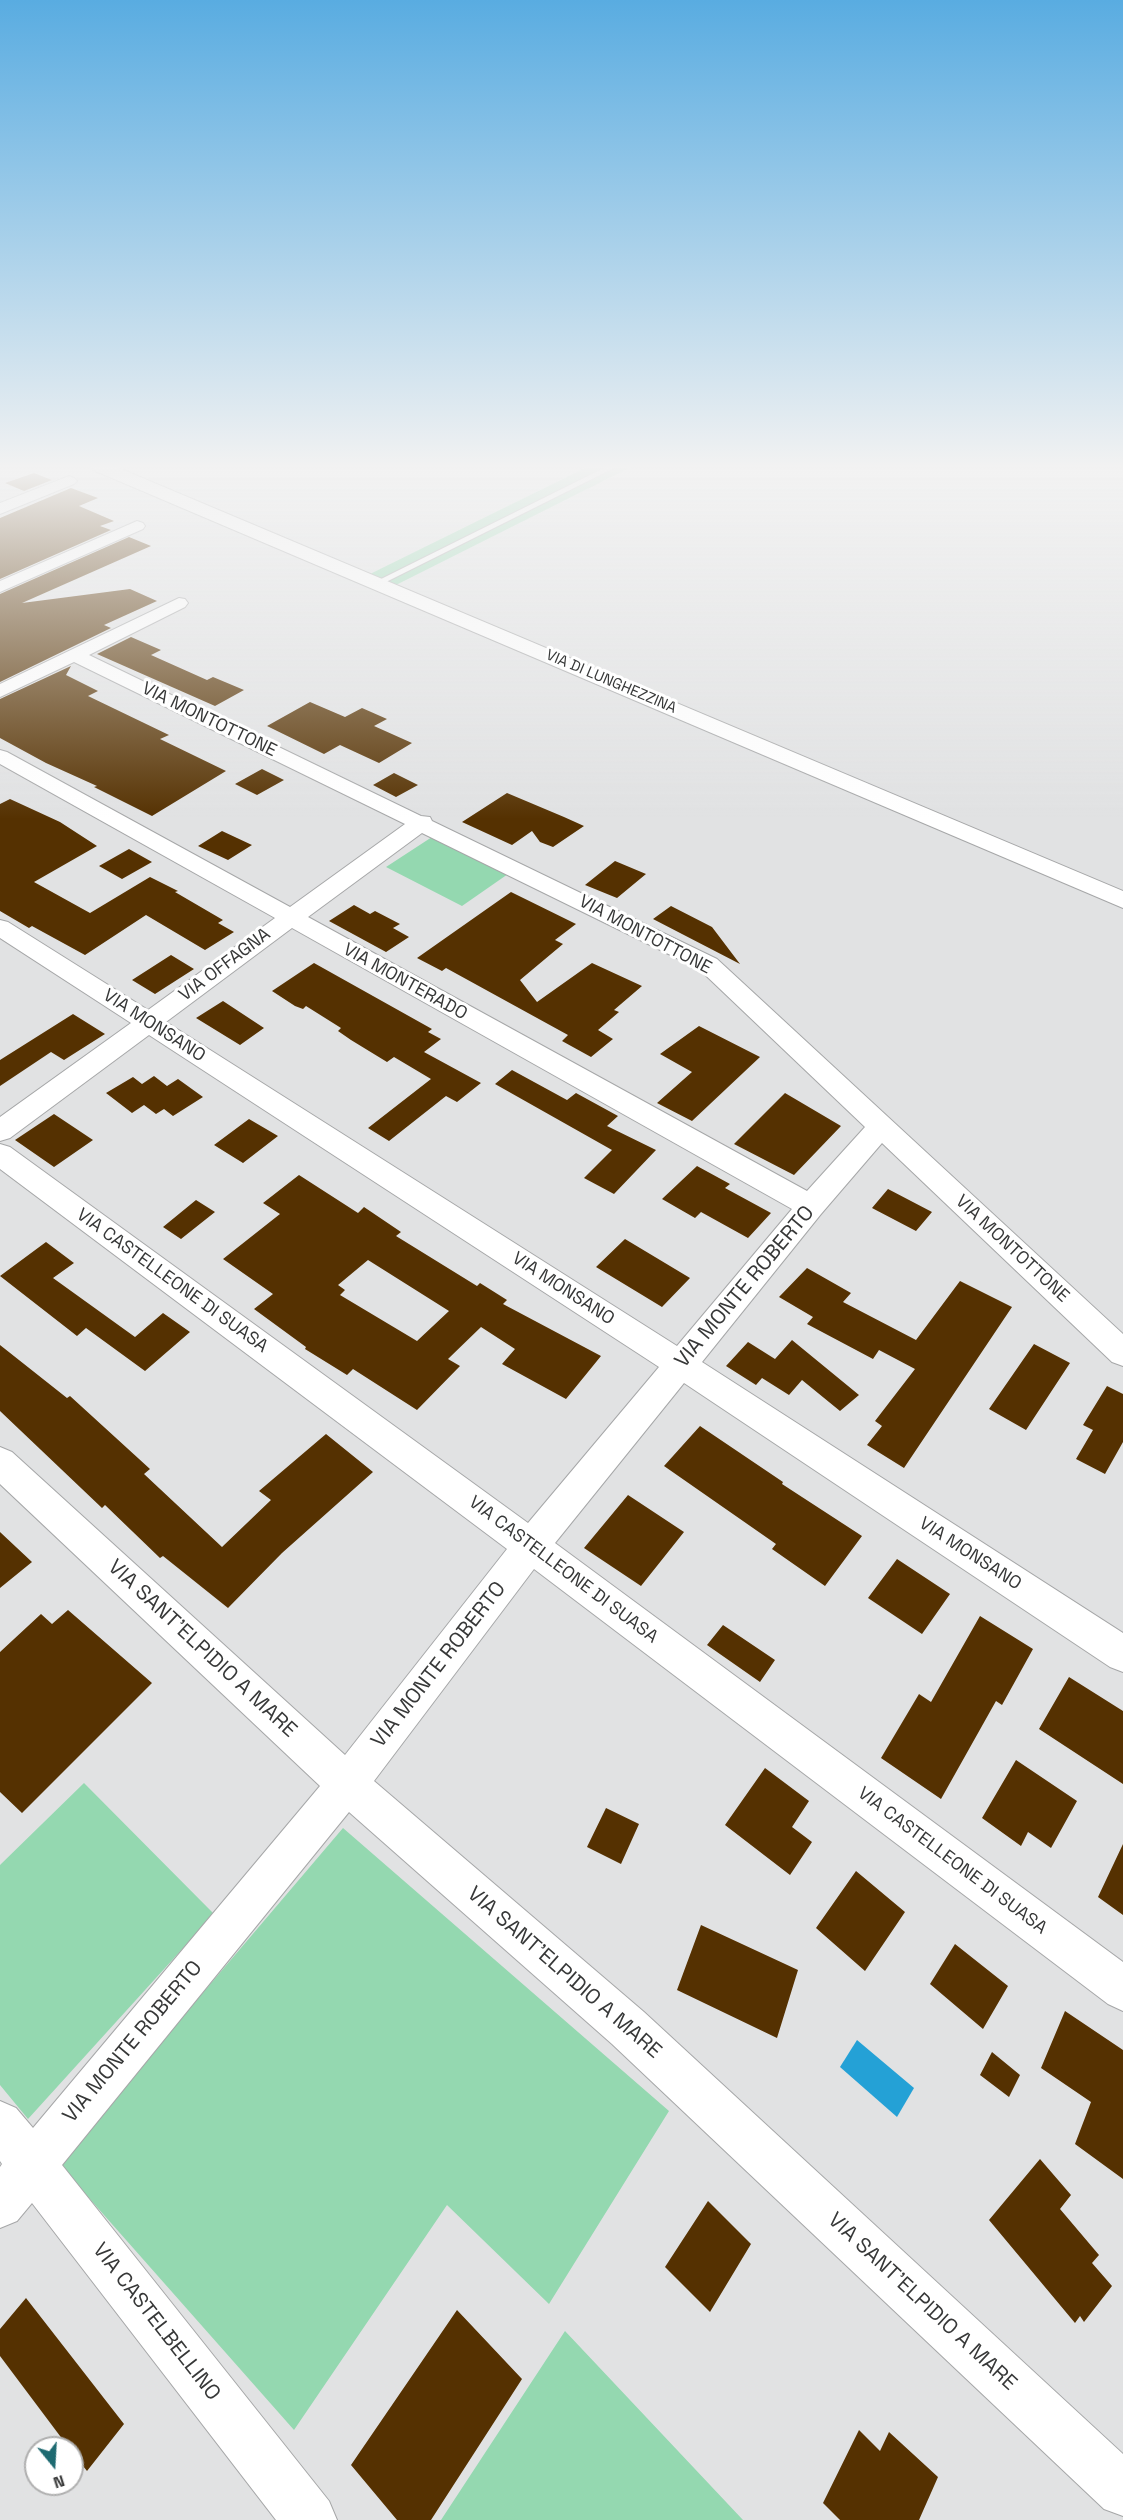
<!DOCTYPE html>
<html>
<head>
<meta charset="utf-8">
<style>
	body { margin:0 }
	#map { position:relative; width:1123px; height:2520px; overflow:hidden; background:#e1e2e3; font-family:"Space Grotesk",sans-serif }
	canvas { display:block }
	.north { position:absolute; left:24px; top:2436px; width:60px; height:60px; box-sizing:border-box; background:#fff; border:2px solid #afafaf; border-radius:50%; rotate:162deg; font-size:16px; font-weight:700; line-height:24px; text-align:center; color:#373838 }
	.north::after { content:''; display:block; margin:auto; width:21px; height:27px; background:#1e6a71; clip-path:polygon(50% 0,100% 100%,50% 72%,0 100%) }
</style>
</head>
<body>
<div id="map">
<canvas width="1123" height="2520"></canvas>
<div class="north">N</div>
</div>
<script>
const ctx = document.querySelector('canvas').getContext('2d');
ctx.lineJoin = 'round';
function paint(path, color) { ctx.fillStyle = color; ctx.fill(path, 'evenodd'); }
const poly = rows => new Path2D(rows.map(r => 'M' + r).join(''));
function strokePath(path, color, width, dash) { ctx.strokeStyle = color; ctx.lineWidth = width; ctx.lineCap = dash ? 'butt' : 'round'; ctx.setLineDash(dash || []); ctx.stroke(path); }
function label(font, color, halo, rows, align = 'center') {
  ctx.font = font + ' "Space Grotesk",sans-serif'; ctx.lineWidth = 6; ctx.setLineDash([]); ctx.textBaseline = 'middle'; ctx.strokeStyle = halo; ctx.fillStyle = color; for (const [text, x, y, turn = 0] of rows) {
    ctx.save(); ctx.translate(x, y); ctx.rotate((+turn || 0) * Math.PI / 180); ctx.textAlign = isNaN(turn) ? turn : align; if (halo) ctx.strokeText(text, 0, 0); ctx.fillText(text, 0, 0); ctx.restore();
  }
}
const green = poly([
	[589,466,633,466,396,585,370,574],
	[432,837,508,874,462,906,386,867],
	[84,1783,214,1914,28,2119,0,2085,0,1865],
	[343,1828,669,2111,549,2304,447,2205,294,2430,58,2163],
	[565,2331,743,2520,441,2520]
]);
const water = poly([
	[857,2040,914,2088,897,2117,840,2067]
]);
const building = poly([
	[34,473,52,480,24,491,5,483],
	[71,488,98,498,79,506,114,521,100,526,111,530,0,579,0,518],
	[129,537,151,546,22,603,130,589,157,601,104,625,111,628,0,682,0,594],
	[131,637,161,650,151,655,207,680,213,677,244,690,215,706,97,654],
	[71,666,66,675,98,691,88,696,169,735,160,739,226,771,152,816,94,787,97,786,46,763,0,738,0,699],
	[310,702,345,717,362,708,387,719,374,726,412,743,379,763,340,745,324,754,267,726],
	[262,769,284,780,257,795,235,784],
	[394,773,418,785,396,797,373,785],
	[507,793,564,817,584,826,553,847,540,842,532,831,512,845,462,822],
	[10,799,60,822,97,846,34,882,90,913,150,877,178,891,175,892,223,920,218,923,234,932,205,950,146,915,85,955,32,926,29,928,0,911,0,804],
	[222,831,252,845,228,860,198,846],
	[129,849,152,862,122,879,99,866],
	[615,861,646,874,617,898,585,885],
	[511,892,576,924,555,940,563,944,520,980,537,1002,592,963,642,986,614,1010,619,1012,598,1030,613,1039,591,1057,562,1041,568,1035,446,968,442,971,417,958],
	[354,905,370,914,375,911,400,924,393,928,409,937,386,952,329,921],
	[671,906,712,927,740,964,653,919],
	[171,955,194,969,155,994,132,980],
	[314,963,432,1029,428,1032,441,1039,424,1052,481,1083,457,1102,446,1096,389,1141,368,1128,431,1079,394,1057,387,1062,351,1040,338,1031,341,1028,306,1006,303,1009,295,1006,272,991],
	[223,1001,264,1028,240,1045,196,1018],
	[73,1014,105,1034,64,1060,51,1052,0,1086,0,1060],
	[699,1026,760,1057,692,1121,657,1103,692,1072,660,1054],
	[512,1070,567,1100,576,1093,618,1116,607,1126,656,1150,614,1194,584,1178,612,1150,495,1084],
	[154,1076,167,1086,178,1079,203,1097,173,1116,164,1109,156,1114,144,1105,132,1113,106,1093,133,1077,142,1084],
	[785,1093,841,1126,794,1175,734,1144],
	[54,1114,93,1140,54,1167,15,1140],
	[249,1119,278,1136,243,1163,214,1145],
	[697,1166,730,1184,725,1188,771,1213,748,1238,701,1212,695,1218,662,1199],
	[299,1175,358,1213,364,1207,401,1232,396,1236,477,1286,480,1283,507,1300,503,1304,601,1356,566,1399,502,1364,515,1349,481,1327,448,1359,460,1366,417,1410,353,1369,347,1375,305,1349,306,1347,254,1309,273,1294,223,1259,280,1214,263,1203],
	[368,1260,449,1311,417,1341,340,1295,345,1290,338,1285],
	[888,1189,932,1212,916,1231,872,1208],
	[196,1200,215,1212,181,1239,163,1227],
	[625,1239,690,1278,662,1307,596,1267],
	[46,1242,74,1263,53,1278,135,1337,163,1313,190,1332,145,1371,86,1328,77,1336,0,1276],
	[807,1268,851,1293,843,1302,916,1340,960,1281,1012,1307,904,1468,867,1445,882,1426,875,1421,915,1369,879,1350,873,1359,807,1324,813,1317,779,1297],
	[792,1340,859,1395,840,1411,802,1380,789,1395,762,1378,756,1385,726,1366,748,1342,775,1359],
	[1034,1344,1070,1363,1026,1430,989,1409],
	[0,1345,67,1398,70,1396,150,1469,144,1474,222,1547,271,1500,259,1491,326,1434,373,1472,282,1553,228,1608,163,1556,160,1558,105,1505,102,1508,0,1411],
	[1107,1386,1123,1394,1123,1442,1105,1474,1076,1459,1093,1430,1083,1425],
	[700,1426,783,1482,782,1484,862,1536,825,1586,772,1549,776,1544,664,1466],
	[628,1495,684,1532,641,1586,584,1548],
	[0,1532,32,1562,0,1588],
	[897,1559,950,1594,922,1634,868,1598],
	[68,1610,152,1683,22,1813,0,1792,0,1652,41,1614,52,1624],
	[980,1616,1033,1649,1002,1705,996,1701,941,1799,881,1758,919,1694,931,1702],
	[723,1625,775,1660,760,1682,707,1645],
	[1069,1677,1123,1711,1123,1784,1039,1729],
	[1016,1760,1077,1801,1051,1848,1028,1832,1021,1846,982,1818],
	[765,1768,809,1801,792,1827,812,1842,790,1875,725,1825],
	[606,1808,639,1824,621,1864,587,1847],
	[1123,1844,1123,1915,1098,1897],
	[856,1871,905,1912,865,1971,816,1928],
	[701,1925,798,1970,777,2038,677,1990],
	[955,1944,1008,1986,983,2029,930,1984],
	[1065,2011,1123,2050,1123,2179,1075,2144,1091,2102,1041,2068],
	[992,2052,1020,2075,1009,2097,980,2075],
	[1040,2159,1071,2195,1060,2209,1099,2255,1092,2263,1112,2286,1084,2322,1080,2316,1075,2323,989,2220],
	[708,2201,751,2244,710,2312,665,2267],
	[26,2298,124,2424,87,2471,72,2452,72,2448,69,2448,0,2356,0,2329],
	[457,2310,522,2379,431,2520,397,2520,351,2465],
	[859,2430,880,2451,889,2432,938,2477,919,2520,840,2520,823,2503]
]);
const service = poly([
	[608,466,618,466,380,585,373,583,608,466]
]);
const minor = poly([
	[69,476,74,478,77,481,74,484,0,514,0,503,69,476],
	[137,521,143,523,145,526,143,529,0,592,0,581,137,521],
	[179,598,185,599,188,603,185,607,89,655,421,816,430,817,432,821,717,959,1123,1334,1123,1366,1112,1362,882,1143,821,1214,702,1362,1123,1633,1123,1672,1110,1667,684,1383,555,1543,1123,1962,1123,2011,1108,2004,534,1569,374,1781,644,2012,1123,2454,1123,2516,1104,2509,612,2044,349,1812,62,2165,329,2501,337,2520,276,2520,32,2203,17,2221,0,2228,0,2167,2,2164,0,2161,0,2101,16,2108,33,2128,320,1786,0,1484,0,1447,12,1452,345,1755,507,1549,0,1169,0,1144,10,1147,528,1523,659,1367,149,1035,10,1138,0,1141,0,1117,131,1023,0,938,0,920,8,922,148,1010,275,918,0,764,0,750,7,752,290,907,405,824,74,662,0,697,0,684,179,598],
	[422,833,699,969,865,1127,807,1191,308,917,422,833],
	[292,928,792,1209,677,1346,166,1022,292,928]
]);
const tertiary = poly([
	[91,466,114,466,1123,891,1123,908,93,470,91,466]
]);
const farStreetnames = [
	["VIA DI LUNGHEZZINA",611,682,23]
];
const streetNames = [
	["VIA MONTOTTONE",209,720,26],
	["VIA MONTOTTONE",645,935,28],
	["VIA OFFAGNA",225,965,-37],
	["VIA MONTERADO",405,982,29],
	["VIA MONSANO",154,1026,33],
	["VIA MONTOTTONE",1012,1249,43],
	["VIA CASTELLEONE DI SUASA",172,1281,36],
	["VIA MONSANO",563,1289,33],
	["VIA MONSANO",970,1554,33],
	["VIA CASTELLEONE DI SUASA",563,1570,37],
	["VIA CASTELLEONE DI SUASA",952,1861,37]
];
const nearStreetnames = [
	["VIA MONTE ROBERTO",745,1287,-50],
	["VIA SANT'ELPIDIO A MARE",202,1649,43],
	["VIA MONTE ROBERTO",439,1665,-52],
	["VIA SANT'ELPIDIO A MARE",564,1973,41],
	["VIA MONTE ROBERTO",133,2042,-50],
	["VIA SANT'ELPIDIO A MARE",922,2302,43],
	["VIA CASTELBELLINO",156,2322,52]
];
paint(green, '#94d8b0');
paint(water, '#24a1d6');
paint(building, '#553101');
strokePath(service, '#a6a7a8', 2);
strokePath(minor, '#a6a7a8', 2);
strokePath(tertiary, '#a6a7a8', 2);
paint(service, '#fff');
paint(minor, '#fff');
paint(tertiary, '#fff');
const sky = ctx.createLinearGradient(0, 0, 0, 819);
sky.addColorStop(0, '#59ace1');
sky.addColorStop(0.57, '#f2f2f2');
sky.addColorStop(1, '#f2f2f200');
ctx.fillStyle = sky;
ctx.fillRect(0, 0, 1123, 819);
label('15px', '#373838', '#fff', farStreetnames);
label('18px', '#373838', '#fff', streetNames);
label('21px', '#373838', '#fff', nearStreetnames);
</script>
</body>
</html>
